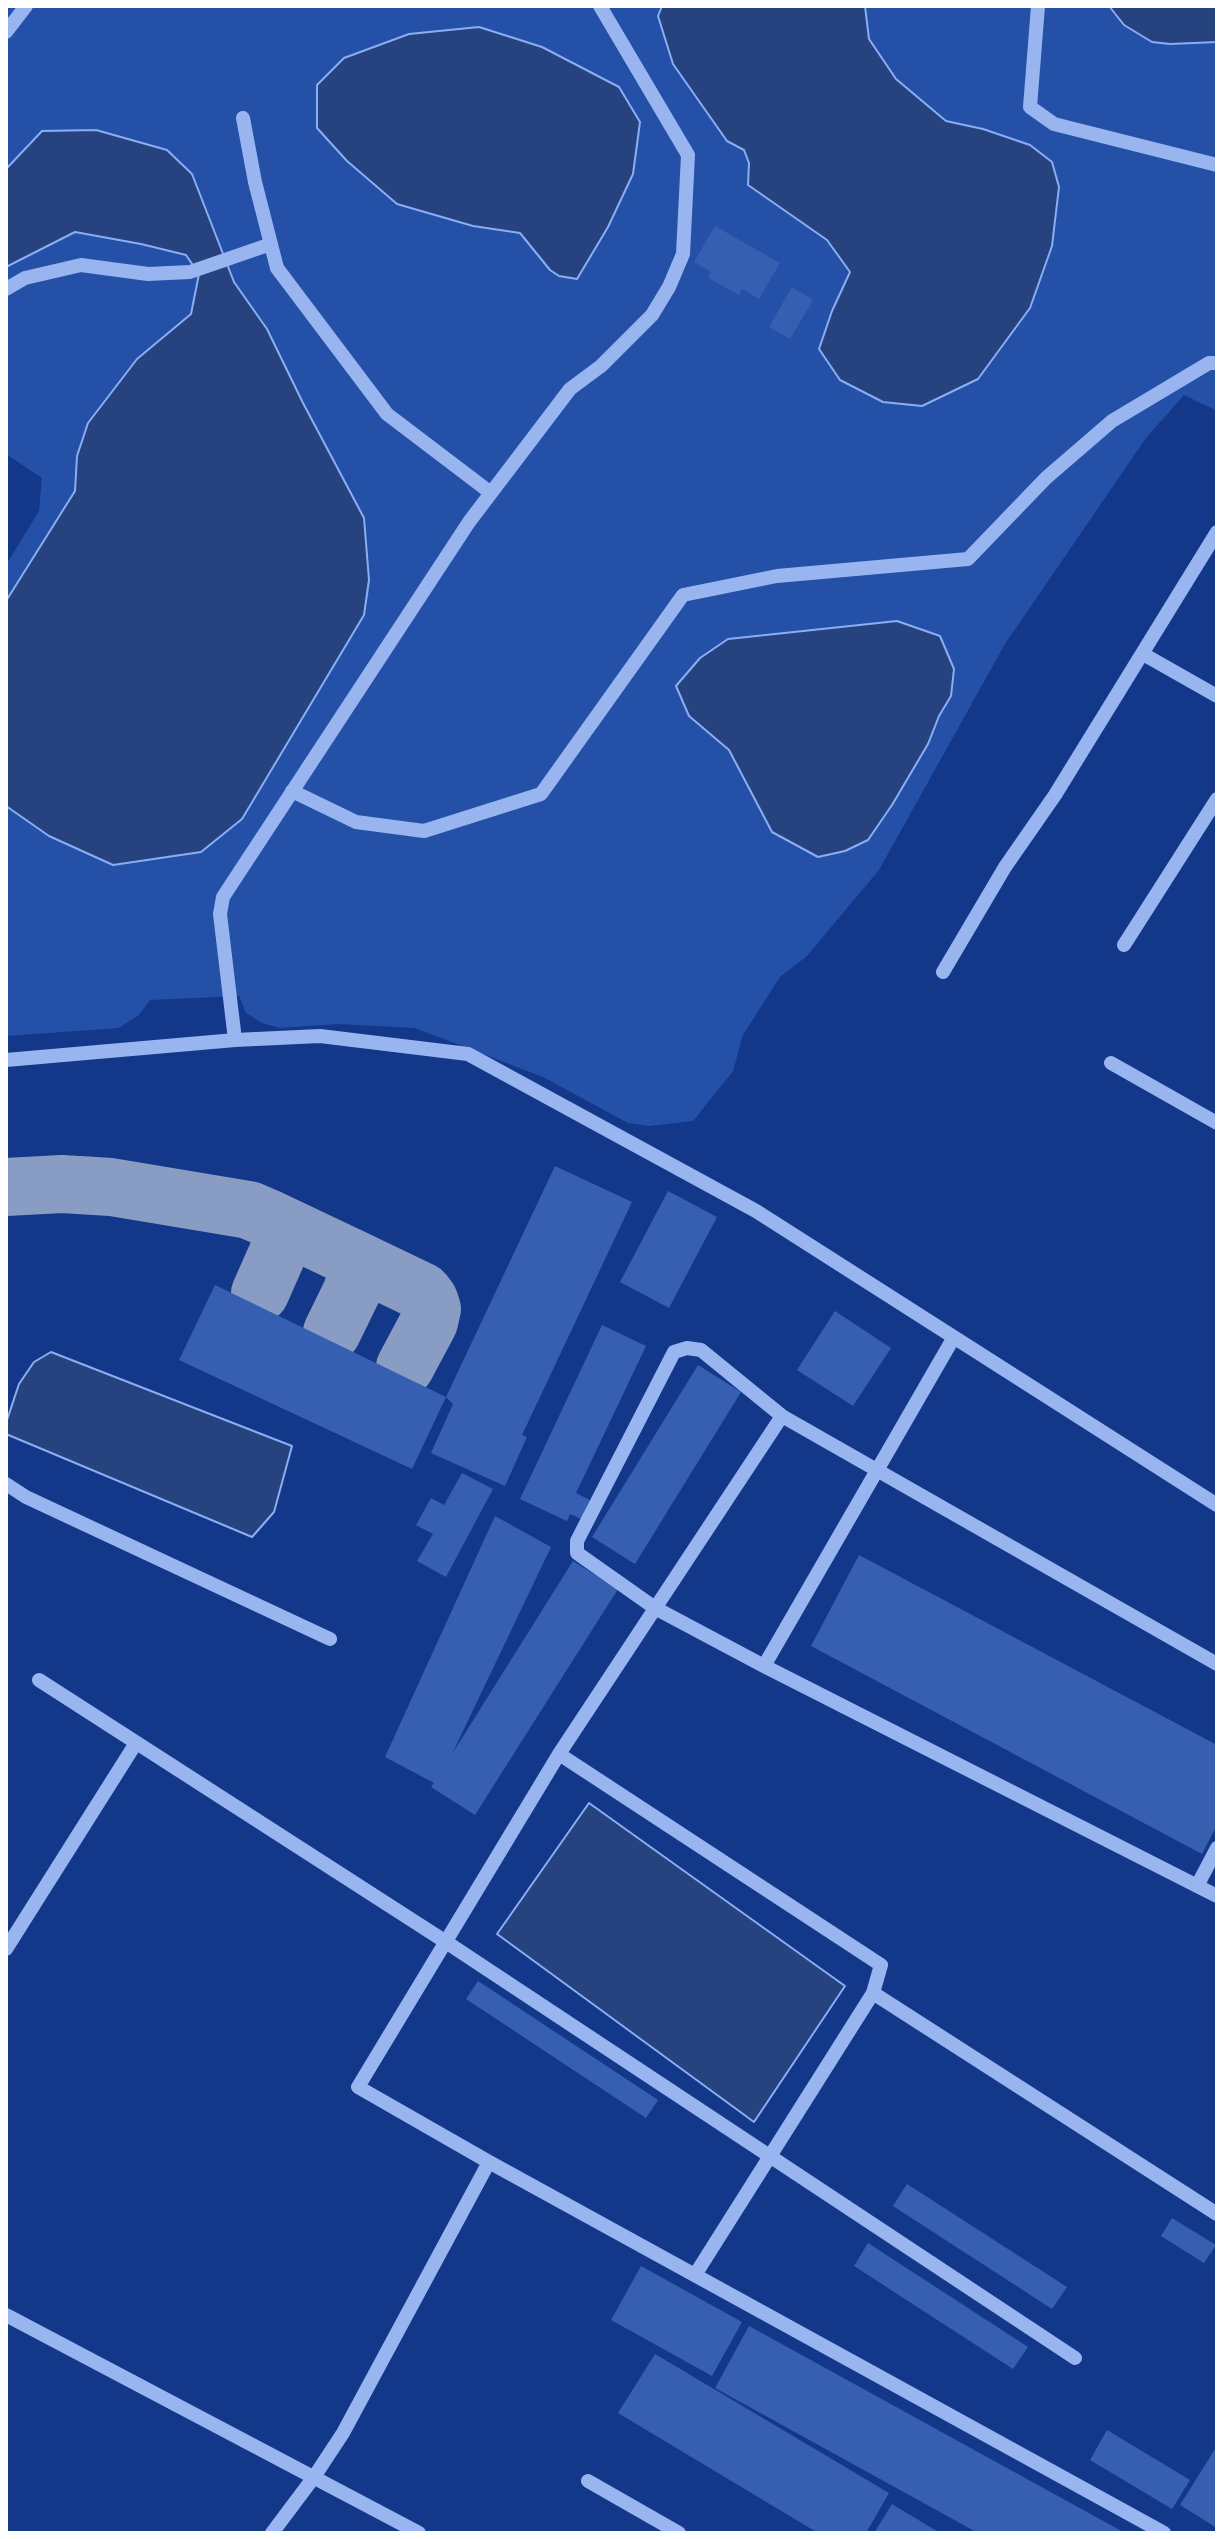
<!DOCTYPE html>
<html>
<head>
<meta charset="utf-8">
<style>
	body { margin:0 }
	#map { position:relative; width:1223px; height:2539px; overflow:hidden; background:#133889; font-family:"Public Sans",sans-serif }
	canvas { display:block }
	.frame { position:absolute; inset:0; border:8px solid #fff; pointer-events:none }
</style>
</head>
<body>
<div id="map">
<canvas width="1223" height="2539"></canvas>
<div class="frame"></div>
</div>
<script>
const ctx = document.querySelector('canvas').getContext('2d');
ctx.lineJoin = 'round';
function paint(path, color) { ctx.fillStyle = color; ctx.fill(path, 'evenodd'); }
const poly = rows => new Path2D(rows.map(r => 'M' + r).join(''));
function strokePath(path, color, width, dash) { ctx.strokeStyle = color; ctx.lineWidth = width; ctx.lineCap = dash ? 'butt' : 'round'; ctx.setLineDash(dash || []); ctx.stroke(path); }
const green = poly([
	[6,6,1217,6,1217,411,1184,395,1146,438,1005,644,879,870,807,956,780,977,743,1035,733,1071,693,1121,649,1126,628,1123,543,1077,415,1028,339,1024,280,1028,262,1023,246,1013,239,996,150,1000,139,1015,119,1028,6,1036,6,565,39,511,42,478,6,454]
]);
const water = poly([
	[662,6,865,6,869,39,896,79,946,121,983,129,1030,145,1052,162,1059,187,1052,246,1030,308,978,379,922,406,883,402,840,380,819,349,832,311,850,272,827,240,748,185,749,163,744,150,727,141,673,64,658,16,662,6],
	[1109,6,1217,6,1217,42,1170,44,1152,42,1124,25,1109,6],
	[479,27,542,47,619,87,640,122,633,174,608,227,577,279,559,276,550,270,520,233,473,226,397,204,347,161,317,128,317,85,344,58,409,34,479,27],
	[96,130,167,150,192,174,234,282,267,329,303,403,364,518,369,580,364,615,242,819,201,852,113,865,49,836,6,806,6,601,75,491,77,456,88,423,137,359,191,314,199,274,186,255,141,244,75,232,6,267,7,168,42,131,96,130],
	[897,621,940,636,954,669,951,696,939,716,928,744,892,805,868,840,845,851,818,857,772,832,729,750,689,716,676,686,700,658,728,639,897,621],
	[51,1352,292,1446,274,1512,252,1537,6,1434,6,1423,19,1384,34,1362,51,1352],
	[589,1803,845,1986,754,2122,497,1934,589,1803]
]);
const taxiway = poly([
	[6,1187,62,1184,111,1187,249,1210,270,1219,280,1228,283,1241,260,1293],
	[270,1219,348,1256,355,1265,356,1276,352,1291,332,1332],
	[348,1256,423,1292,429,1300,432,1309,429,1322,405,1367]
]);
const building = poly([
	[715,226,780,263,759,299,742,289,739,295,708,278,711,272,694,262],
	[792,287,813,300,790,339,769,327],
	[555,1166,632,1202,522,1435,527,1437,505,1486,431,1453,453,1404,446,1397],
	[668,1191,717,1217,669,1308,620,1282],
	[215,1285,446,1397,412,1469,179,1360],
	[835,1311,891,1348,853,1406,797,1370],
	[602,1325,646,1346,576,1493,590,1500,581,1519,570,1514,567,1521,520,1499],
	[698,1365,741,1392,635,1564,592,1537],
	[462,1473,493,1489,446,1577,417,1561,433,1534,416,1525,431,1498,444,1505],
	[495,1516,551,1547,452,1754,573,1561,618,1589,475,1815,431,1787,434,1783,385,1757],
	[859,1555,1217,1745,1217,1825,1202,1854,811,1646],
	[478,1981,658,2100,646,2118,466,1999],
	[907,2184,1067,2287,1052,2309,893,2206],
	[1172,2218,1216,2245,1204,2263,1161,2236],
	[868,2243,1028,2347,1013,2369,854,2266],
	[641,2266,742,2322,712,2376,611,2320],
	[749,2326,1125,2533,978,2533,715,2388],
	[655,2354,889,2493,866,2533,818,2533,618,2413],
	[1107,2430,1190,2480,1172,2509,1090,2460],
	[1217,2446,1217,2528,1180,2505],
	[892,2504,940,2533,874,2533]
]);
const minor = poly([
	[1038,6,1030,107,1054,124,1217,165],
	[6,32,26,6],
	[243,118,255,182,277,268,387,414,491,493],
	[6,289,25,278,81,265,148,274,190,272,271,244],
	[1143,654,1217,696],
	[292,791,356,822,424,831,541,794,683,595,777,576,968,559,1046,478,1112,421,1209,363,1217,363],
	[1124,945,1217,799],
	[943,972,1005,867,1055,795,1217,532],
	[235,1040,220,914,223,897,469,522,570,389,601,366,652,315,669,287,683,254,688,155,600,6],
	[6,1060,235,1040,320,1036,468,1054,756,1211,1217,1505],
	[1111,1063,1217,1123],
	[782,1416,701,1350,687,1348,674,1352,577,1541,577,1553,655,1608,764,1666,1217,1896],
	[6,1484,26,1497,330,1639],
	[764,1666,954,1337],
	[39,1680,446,1942,1075,2358],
	[559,1754,782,1416,1217,1664],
	[1197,1886,1217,1848],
	[6,1949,136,1743],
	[695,2275,873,1993],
	[6,2315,419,2533],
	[588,2481,679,2533],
	[272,2533,314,2477,343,2433,489,2162],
	[1164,2533,489,2162,358,2087,559,1754,881,1965,873,1993,1217,2214]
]);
paint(green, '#2450a8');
paint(water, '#27437f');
strokePath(water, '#8aaef4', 2);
strokePath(taxiway, '#899cc4', 58);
paint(building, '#365fb1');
strokePath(minor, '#98b5f0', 14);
</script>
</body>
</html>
